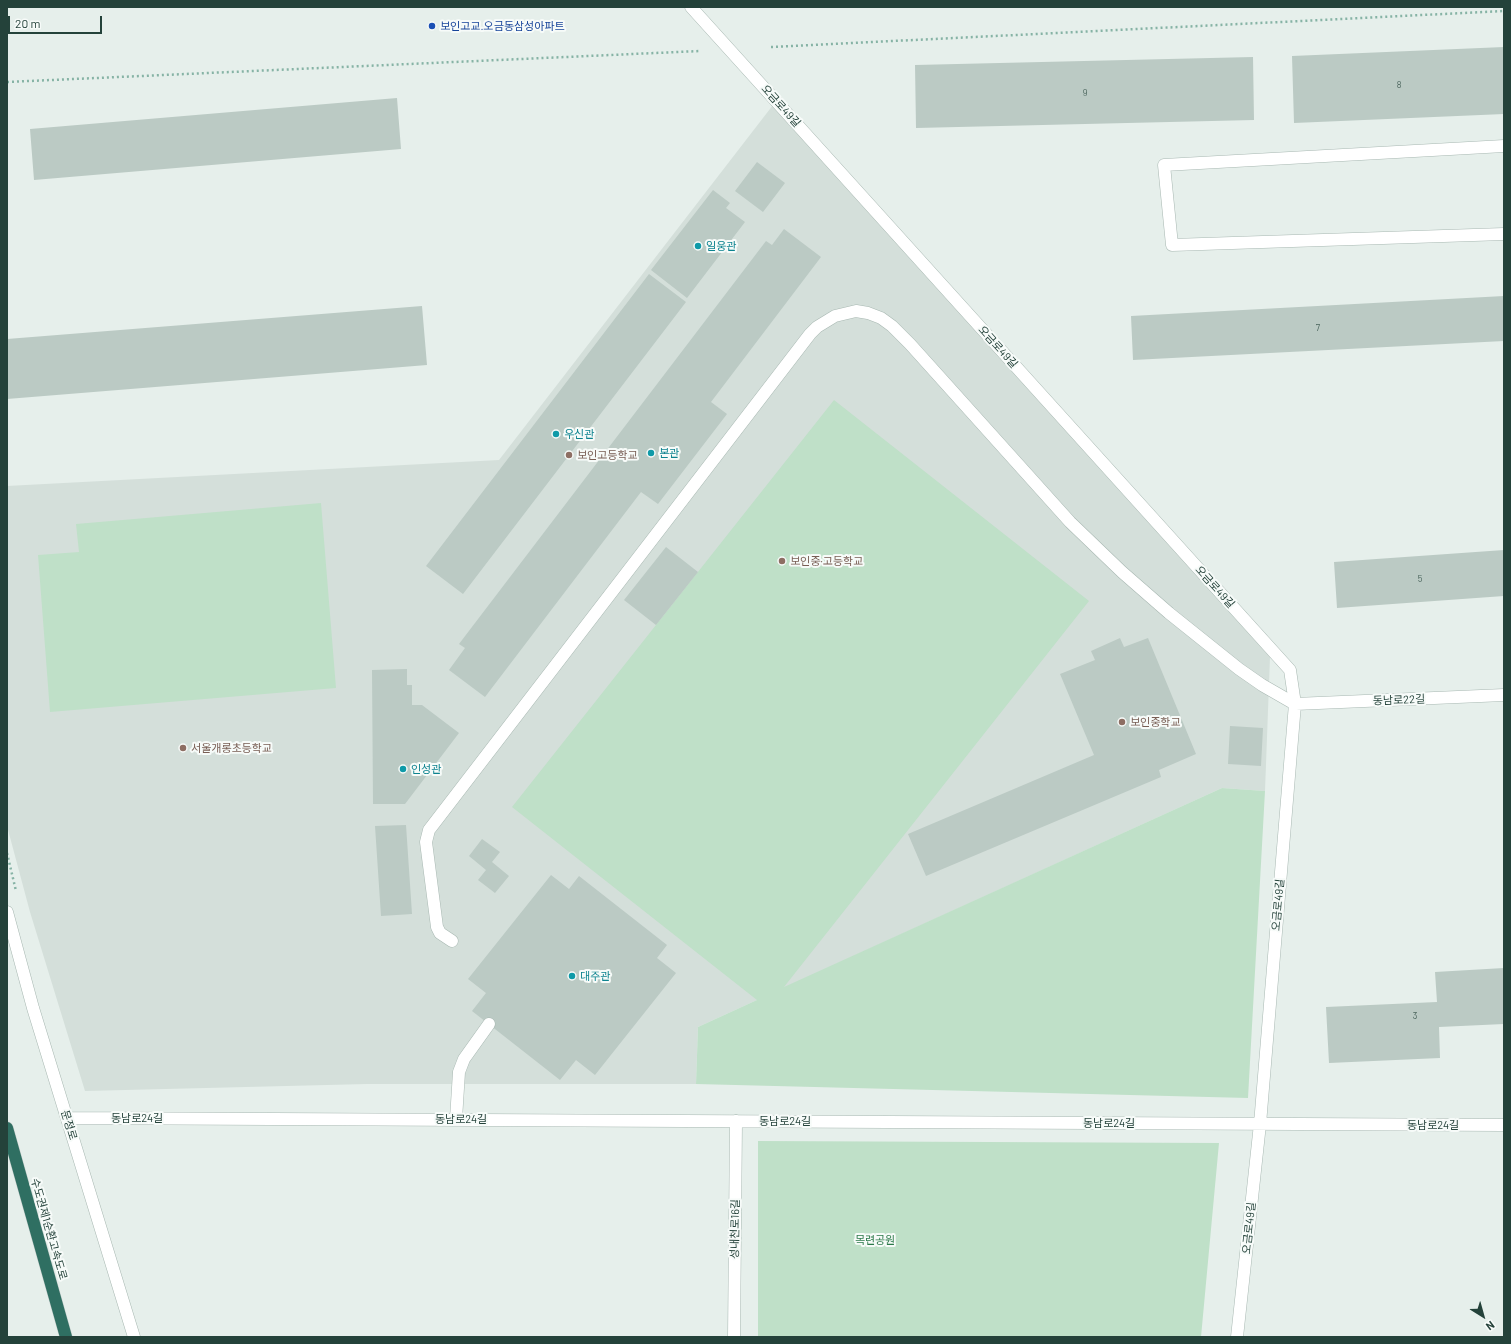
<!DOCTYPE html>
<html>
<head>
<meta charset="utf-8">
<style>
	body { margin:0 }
	#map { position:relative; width:1511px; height:1344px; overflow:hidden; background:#e6efeb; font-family:Barlow,sans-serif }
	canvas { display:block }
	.frame { position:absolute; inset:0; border:8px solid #24423a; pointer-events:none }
	.north { position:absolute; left:1463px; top:1296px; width:40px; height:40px; -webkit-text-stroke:3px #f7fbf9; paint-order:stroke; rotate:143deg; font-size:11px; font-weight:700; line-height:16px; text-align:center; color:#24423a }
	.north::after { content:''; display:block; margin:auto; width:14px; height:18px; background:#24423a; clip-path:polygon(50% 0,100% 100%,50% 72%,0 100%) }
	.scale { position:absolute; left:8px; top:16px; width:94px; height:18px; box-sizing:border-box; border:2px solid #24423a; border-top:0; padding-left:5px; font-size:12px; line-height:14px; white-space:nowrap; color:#24423a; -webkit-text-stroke:3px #f7fbf9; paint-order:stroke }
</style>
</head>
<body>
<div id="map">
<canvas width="1511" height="1344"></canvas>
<div class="frame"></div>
<div class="north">N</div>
<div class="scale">20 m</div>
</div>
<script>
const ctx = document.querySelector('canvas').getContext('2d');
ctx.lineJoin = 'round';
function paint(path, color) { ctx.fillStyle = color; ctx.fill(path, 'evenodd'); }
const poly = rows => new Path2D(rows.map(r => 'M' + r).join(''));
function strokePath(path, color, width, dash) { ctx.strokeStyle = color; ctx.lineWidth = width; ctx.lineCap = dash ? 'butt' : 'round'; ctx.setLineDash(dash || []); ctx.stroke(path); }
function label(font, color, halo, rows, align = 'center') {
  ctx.font = font + ' Barlow,"Noto Sans KR",sans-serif'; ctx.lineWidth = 4; ctx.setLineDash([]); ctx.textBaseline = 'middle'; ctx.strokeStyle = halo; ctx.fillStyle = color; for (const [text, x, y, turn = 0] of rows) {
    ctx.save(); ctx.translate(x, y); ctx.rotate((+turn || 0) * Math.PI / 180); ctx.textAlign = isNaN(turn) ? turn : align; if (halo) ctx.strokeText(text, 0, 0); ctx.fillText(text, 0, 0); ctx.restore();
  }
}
const built = poly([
	[773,105,1270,657,1265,791,1222,788,698,1027,696,1084,367,1084,85,1091,30,912,7,826,7,486,499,460]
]);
const green = poly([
	[834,400,1089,601,784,987,1222,788,1265,791,1248,1098,696,1084,698,1027,757,1000,512,807],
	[321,503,336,688,50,712,38,555,79,552,76,524],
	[758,1141,1219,1143,1201,1337,758,1337]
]);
const building = poly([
	[1504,47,1504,114,1294,123,1292,56],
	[1253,57,1254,120,916,128,915,65],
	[397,98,401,149,34,180,30,129],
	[757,162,785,183,763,212,735,191],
	[713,190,730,203,726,208,745,222,687,298,651,270],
	[784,229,821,257,711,402,727,414,658,504,641,492,485,697,449,670,465,648,459,644,766,241,772,245],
	[649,274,686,302,463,594,426,566],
	[1504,296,1504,341,1133,360,1131,316],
	[422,306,427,365,7,399,7,339],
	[666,547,698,572,656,625,624,600],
	[1504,550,1504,596,1337,608,1334,562],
	[1120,638,1124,647,1148,638,1196,754,1159,770,1161,777,926,876,908,834,1094,755,1060,674,1095,660,1091,651],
	[407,669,407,685,412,685,412,705,422,705,459,733,405,804,373,804,372,670],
	[1230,726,1263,728,1261,766,1228,764],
	[406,825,412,914,381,916,375,826],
	[482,839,500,852,492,862,509,876,495,893,478,880,486,870,469,856],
	[551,875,569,889,579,876,667,945,657,958,676,973,595,1075,576,1060,560,1080,472,1011,486,993,468,979],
	[1504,968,1504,1024,1439,1027,1440,1058,1329,1063,1326,1007,1437,1002,1435,972]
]);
const path = poly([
	[771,47,1504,11],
	[7,82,700,51],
	[7,853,16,891]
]);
const lane = poly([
	[1504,146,1164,165,1172,245,1504,234],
	[452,941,440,933,437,927,426,842,429,830,810,334,817,327,835,316,856,311,868,313,881,318,892,326,910,344,1070,522,1122,572,1169,613,1239,669,1262,685,1295,704],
	[456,1119,459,1072,464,1059,489,1024]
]);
const street = poly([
	[691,7,1290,670,1295,704,1260,1124,1237,1337],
	[1295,704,1504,695],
	[7,912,33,1008,134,1337],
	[67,1118,1504,1125],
	[734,1337,736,1121]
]);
const highway = poly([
	[7,1128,66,1337]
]);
const markers = [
	[432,26,4,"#1a4fb4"],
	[698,246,4,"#0f9aa8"],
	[556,434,4,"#0f9aa8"],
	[651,453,4,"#0f9aa8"],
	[569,455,4,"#8d6e63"],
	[782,561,4,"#8d6e63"],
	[1122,722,4,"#8d6e63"],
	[183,748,4,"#8d6e63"],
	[403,769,4,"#0f9aa8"],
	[572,976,4,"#0f9aa8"]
];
const numberNames = [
	["8",1399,85],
	["9",1085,93],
	["7",1318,328],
	["5",1420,579],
	["3",1415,1016]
];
const transitNames = [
	["보인고교.오금동삼성아파트",440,26]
];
const streetNames = [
	["오금로49길",781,106,48],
	["오금로49길",998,347,48],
	["오금로49길",1215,587,48],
	["동남로22길",1399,700,-2],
	["오금로49길",1278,905,-85],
	["동남로24길",137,1118],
	["동남로24길",461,1119],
	["동남로24길",785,1121],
	["동남로24길",1109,1123],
	["문정로",69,1125,73],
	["동남로24길",1433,1125],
	["오금로49길",1249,1228,-84],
	["수도권제1순환고속도로",49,1229,74],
	["성내천로16길",735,1229,-89]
];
const cultureNames = [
	["일웅관",706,246],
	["우신관",564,434],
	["본관",659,453],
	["인성관",411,769],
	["대주관",580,976]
];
const educationNames = [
	["보인고등학교",577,455],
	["보인중·고등학교",790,561],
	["보인중학교",1130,722],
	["서울개롱초등학교",191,748]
];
const parkNames = [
	["목련공원",875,1240]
];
paint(built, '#d4dfda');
paint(green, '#bfe0c8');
paint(building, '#bbcac4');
strokePath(lane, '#a8b8b2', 13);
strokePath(street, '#a8b8b2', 13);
strokePath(highway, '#c2cac8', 13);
strokePath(path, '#86b3a5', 2.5, [2, 3]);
strokePath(lane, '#fff', 12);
strokePath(street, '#fff', 12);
strokePath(highway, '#2f6f62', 12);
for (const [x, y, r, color] of markers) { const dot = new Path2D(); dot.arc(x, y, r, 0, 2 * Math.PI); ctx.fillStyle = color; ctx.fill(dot); strokePath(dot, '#f7fbf9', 1.5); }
label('9px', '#4a645c', null, numberNames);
label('11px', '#164399', '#f7fbf9', transitNames, 'left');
label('11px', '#24423a', '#f7fbf9', streetNames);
label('11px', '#0d838f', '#f7fbf9', cultureNames, 'left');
label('11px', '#785e54', '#f7fbf9', educationNames, 'left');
label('11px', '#2d7a4b', '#f7fbf9', parkNames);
</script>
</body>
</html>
